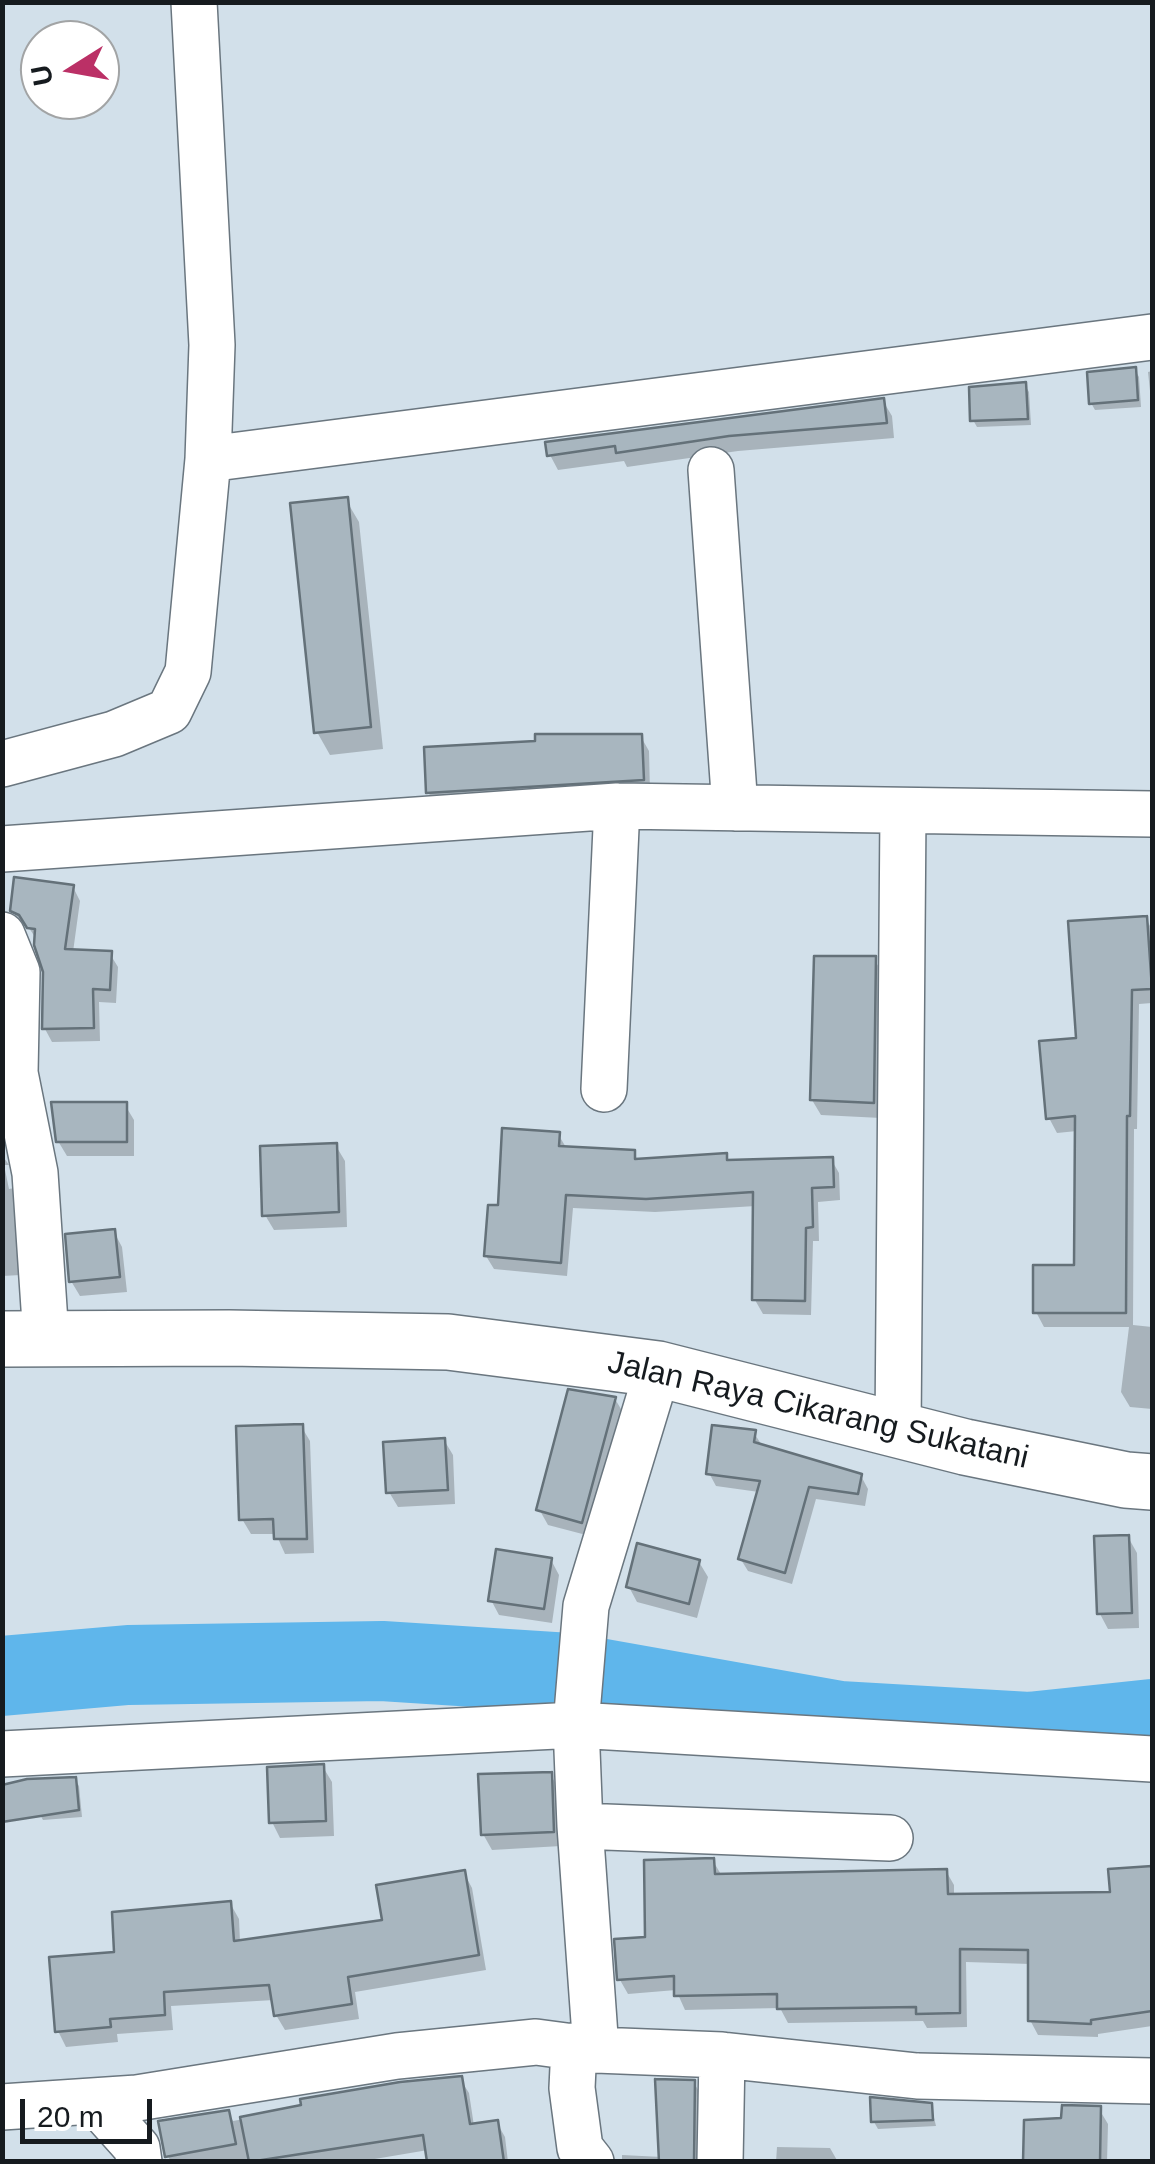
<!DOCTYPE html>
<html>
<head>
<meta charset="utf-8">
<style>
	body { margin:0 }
	#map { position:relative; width:1155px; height:2164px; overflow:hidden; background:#d2e0ea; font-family:Helvetica,sans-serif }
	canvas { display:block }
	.frame { position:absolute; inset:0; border:5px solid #161b1f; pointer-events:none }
	.north { position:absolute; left:20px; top:20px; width:100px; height:100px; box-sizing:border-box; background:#fff; border:2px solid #a2a4a5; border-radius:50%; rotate:259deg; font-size:28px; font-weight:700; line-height:40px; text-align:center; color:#161b1f }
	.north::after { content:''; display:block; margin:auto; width:35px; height:45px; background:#bb3066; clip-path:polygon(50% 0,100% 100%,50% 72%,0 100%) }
	.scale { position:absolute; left:20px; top:2099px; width:132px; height:45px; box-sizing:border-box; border:5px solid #161b1f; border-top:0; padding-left:12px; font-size:30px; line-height:35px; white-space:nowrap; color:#161b1f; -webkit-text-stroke:8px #fff; paint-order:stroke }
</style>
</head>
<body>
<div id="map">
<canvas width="1155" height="2164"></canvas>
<div class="frame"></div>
<div class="north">U</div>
<div class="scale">20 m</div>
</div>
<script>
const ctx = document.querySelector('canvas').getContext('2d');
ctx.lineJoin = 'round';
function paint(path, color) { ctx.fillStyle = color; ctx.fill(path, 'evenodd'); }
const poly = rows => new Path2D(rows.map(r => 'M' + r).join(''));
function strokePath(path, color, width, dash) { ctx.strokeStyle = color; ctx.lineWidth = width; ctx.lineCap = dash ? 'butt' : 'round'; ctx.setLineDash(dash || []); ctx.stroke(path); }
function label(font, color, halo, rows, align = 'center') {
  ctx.font = font + ' Helvetica,sans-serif'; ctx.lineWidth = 8; ctx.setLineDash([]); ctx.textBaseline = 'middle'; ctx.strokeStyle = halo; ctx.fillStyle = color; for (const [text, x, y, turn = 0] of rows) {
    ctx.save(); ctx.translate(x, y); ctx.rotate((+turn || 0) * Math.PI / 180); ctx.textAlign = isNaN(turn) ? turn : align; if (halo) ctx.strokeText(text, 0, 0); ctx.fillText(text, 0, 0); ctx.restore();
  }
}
const shadow = poly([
	[1135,370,1139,377,1141,407,1095,410,1091,403],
	[1152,371,1152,410,1148,372],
	[1025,385,1029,392,1031,425,977,427,973,420],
	[883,401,892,416,894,438,738,451,627,467,624,461,558,470,550,455],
	[346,500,359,522,383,749,330,755,317,732],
	[641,737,649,751,650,793,436,806,428,792],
	[73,887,80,901,73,952,110,954,118,967,116,1003,99,1002,100,1041,52,1042,45,1029,46,971,37,940,29,928,20,924,12,910],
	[1146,918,1152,930,1152,1003,1139,1004,1137,1129,1134,1129,1133,1325,1152,1327,1152,1409,1130,1407,1121,1392,1129,1327,1044,1327,1036,1312,1076,1267,1077,1131,1057,1133,1049,1118,1079,1040],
	[874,959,883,974,881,1118,821,1115,812,1100],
	[125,1105,134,1120,134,1156,67,1156,58,1141],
	[558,1134,567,1149,633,1152,638,1161,725,1156,729,1162,831,1159,839,1173,840,1200,818,1202,819,1241,813,1241,811,1315,763,1314,755,1300,756,1206,655,1212,573,1208,567,1276,494,1269,486,1256,500,1208],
	[336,1146,345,1161,347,1227,274,1230,265,1215],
	[2,1155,9,1165,4,1165,9,1189,14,1188,10,1167,15,1192,21,1275,2,1276],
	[114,1232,122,1247,127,1292,80,1296,71,1281],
	[615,1399,624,1414,590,1536,548,1525,539,1509],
	[301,1426,310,1441,314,1553,285,1554,276,1534,251,1534,242,1519],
	[754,1433,763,1447,861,1476,868,1489,865,1506,816,1499,792,1584,748,1571,740,1558,759,1492,716,1486,709,1473],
	[444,1440,453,1455,455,1504,398,1507,389,1492],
	[1128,1537,1137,1553,1139,1628,1108,1629,1100,1614],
	[551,1560,559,1575,552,1623,499,1615,491,1600],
	[699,1562,708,1577,697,1618,637,1602,629,1587],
	[323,1767,332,1782,334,1836,280,1838,272,1822],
	[550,1774,559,1789,561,1846,492,1850,483,1834],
	[75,1779,79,1786,82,1817,43,1820,39,1813],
	[713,1861,722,1876,946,1871,954,1885,954,1896,1113,1895,1151,1869,1152,2026,1098,2034,1098,2037,1038,2035,1030,2020,1030,1964,966,1962,967,2027,927,2028,923,2021,788,2023,780,2008,685,2010,676,1990,628,1994,620,1980,647,1939],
	[464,1873,472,1888,486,1970,355,1992,359,2019,285,2030,276,2015,274,2000,171,2006,173,2030,117,2034,118,2042,66,2047,58,2031,117,1954,230,1903,239,1919,240,1942,385,1922],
	[460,2079,469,2093,474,2126,497,2123,505,2137,508,2162,429,2162,428,2150,357,2162,171,2162,168,2156,228,2112,233,2121],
	[694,2083,703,2098,701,2162,622,2162,622,2155,662,2157],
	[931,2105,936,2126,878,2129,874,2122],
	[1099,2109,1108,2124,1107,2162,1025,2162],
	[777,2147,830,2148,838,2162,776,2162]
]);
const river = poly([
	[2,1676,128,1665,382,1661,569,1673,839,1721,1029,1732,1152,1719]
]);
const building = poly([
	[1136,367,1138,400,1089,404,1087,372,1136,367],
	[1026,382,1028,419,970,421,969,387,1026,382],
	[884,398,887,423,729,436,616,453,615,446,547,456,545,442,884,398],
	[348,497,371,727,314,733,290,503,348,497],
	[535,734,642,734,644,780,426,793,424,747,535,741,535,734],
	[14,877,74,885,65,949,112,951,110,990,93,989,94,1028,42,1029,43,972,34,945,35,929,27,928,19,915,10,911,14,877],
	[1147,916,1152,989,1132,990,1130,1116,1127,1116,1126,1313,1033,1313,1033,1265,1074,1265,1075,1116,1046,1119,1039,1041,1076,1038,1068,921,1147,916],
	[814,956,876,956,874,1103,810,1100,814,956],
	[51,1102,127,1102,127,1142,56,1142,51,1102],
	[502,1128,560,1132,559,1146,635,1150,635,1159,727,1153,727,1160,833,1157,834,1187,812,1188,813,1227,806,1228,805,1301,752,1300,753,1192,646,1199,566,1195,561,1263,484,1256,488,1205,498,1205,502,1128],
	[337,1143,339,1212,262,1216,260,1146,337,1143],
	[115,1229,120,1277,69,1282,65,1234,115,1229],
	[568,1389,616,1397,582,1523,536,1510,568,1389],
	[303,1424,307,1539,274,1539,273,1519,239,1520,236,1426,303,1424],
	[712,1425,756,1430,754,1442,862,1474,858,1494,809,1487,785,1573,738,1559,760,1481,706,1474,712,1425],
	[445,1438,448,1490,386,1493,383,1442,445,1438],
	[1129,1535,1132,1613,1097,1614,1094,1536,1129,1535],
	[637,1543,700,1560,689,1604,626,1587,637,1543],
	[496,1549,552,1558,544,1609,488,1601,496,1549],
	[324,1764,326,1821,269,1823,267,1767,324,1764],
	[552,1772,554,1832,481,1835,478,1774,552,1772],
	[76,1777,79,1810,2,1822,2,1785,27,1779,76,1777],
	[714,1858,715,1874,947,1869,948,1894,1110,1892,1108,1869,1152,1866,1152,2011,1091,2020,1091,2024,1028,2021,1028,1950,960,1949,960,2013,916,2014,916,2007,777,2009,777,1994,674,1996,674,1976,617,1980,614,1939,645,1937,644,1860,714,1858],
	[465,1870,479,1955,348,1977,352,2004,274,2016,269,1985,164,1992,165,2015,110,2019,111,2027,55,2032,49,1957,114,1952,112,1912,231,1901,234,1941,382,1920,376,1885,465,1870],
	[462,2076,470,2124,498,2120,504,2162,427,2162,423,2135,249,2162,240,2117,301,2105,300,2099,400,2082,462,2076],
	[655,2079,695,2080,694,2162,659,2162,655,2079],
	[870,2097,932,2103,933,2120,871,2122,870,2097],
	[1062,2105,1101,2106,1100,2162,1023,2162,1024,2120,1061,2118,1062,2105],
	[229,2110,236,2144,165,2157,158,2121,229,2110]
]);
const minor = poly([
	[208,459,1152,337],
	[711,470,735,808],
	[2,764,114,734,169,711,188,672,208,459,212,345,194,2],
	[2,849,617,806,1152,814],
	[2,935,17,972,15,1073,35,1173,46,1338],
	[604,1089,617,806],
	[898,1430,903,811],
	[2,1754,576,1725,1152,1759],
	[580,1826,890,1838],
	[574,2046,572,2088,580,2148,591,2162],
	[596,2050,580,1826,576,1725,586,1606,658,1369],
	[95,2101,137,2148,139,2162],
	[2,2107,137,2098,397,2056,536,2042,596,2050,722,2055,917,2076,1152,2081],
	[720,2162,722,2055]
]);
const secondary = poly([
	[2,1339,229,1338,448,1342,658,1369,965,1447,1126,1480,1152,1482]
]);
const streetNames = [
	["Jalan Raya Cikarang Sukatani",818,1411,13]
];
paint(shadow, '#0003');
strokePath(river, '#5fb6eb', 80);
paint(building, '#a8b6bf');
strokePath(building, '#647179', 2.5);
strokePath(minor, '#6a767f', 48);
strokePath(secondary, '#6a767f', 58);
strokePath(minor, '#fff', 45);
strokePath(secondary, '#fff', 55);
label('32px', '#161b1f', '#fff', streetNames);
</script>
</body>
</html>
